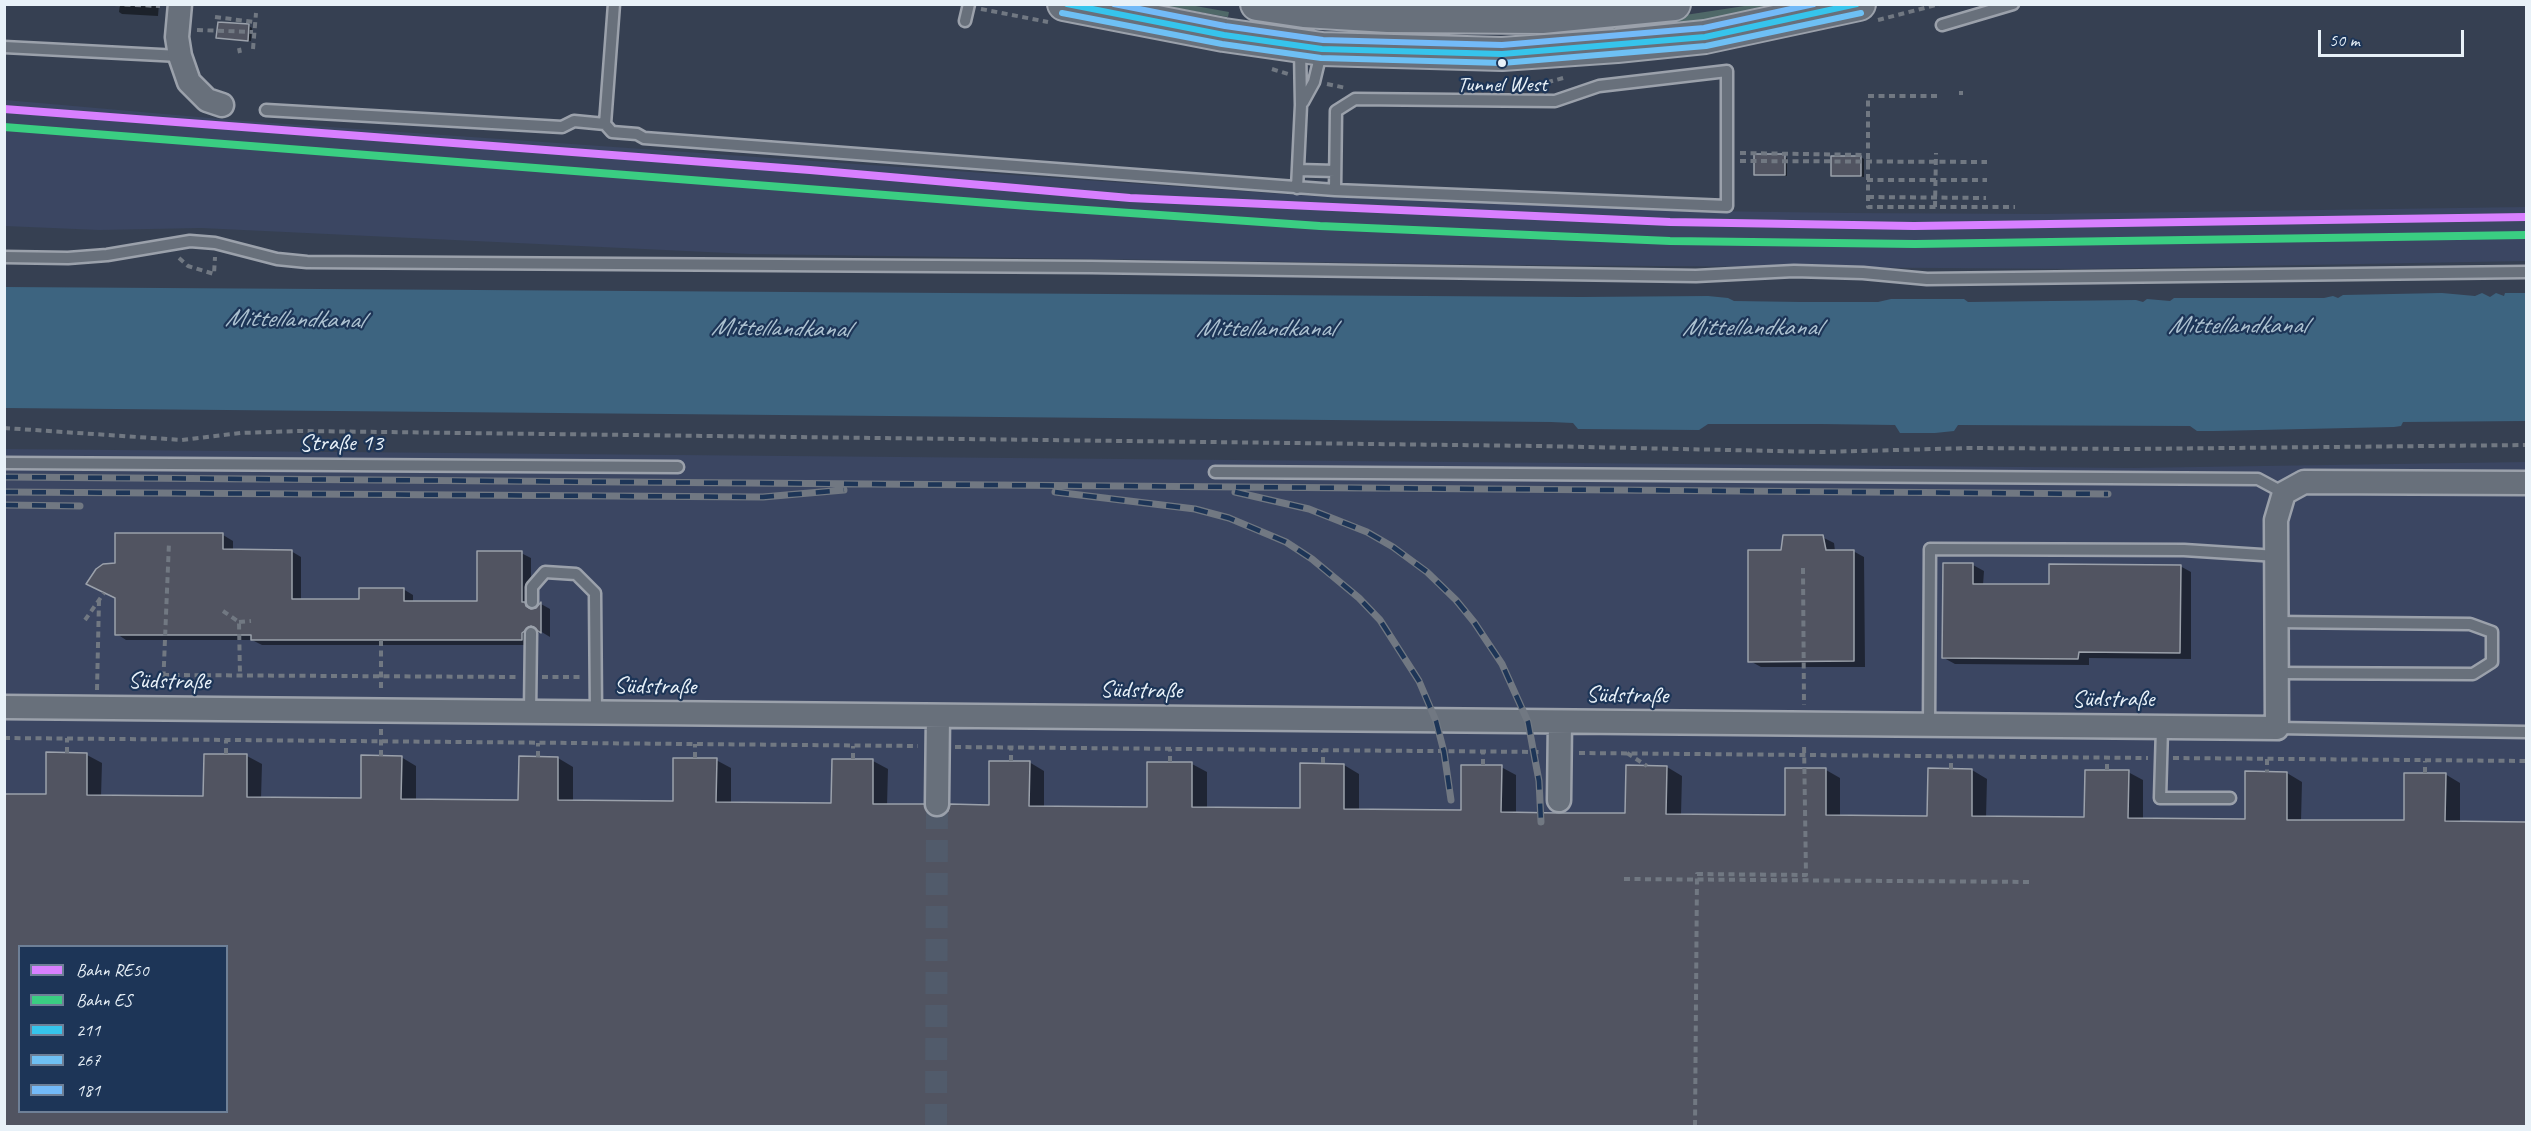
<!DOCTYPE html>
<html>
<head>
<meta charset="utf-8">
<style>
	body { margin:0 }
	#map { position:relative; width:2531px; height:1131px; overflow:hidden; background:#364052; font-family:Caveat,sans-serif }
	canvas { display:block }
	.frame { position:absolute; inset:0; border:6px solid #e8f1f8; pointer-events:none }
	.legend { position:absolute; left:18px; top:945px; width:210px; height:168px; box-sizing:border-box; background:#1d3557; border:2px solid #6e8097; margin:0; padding:8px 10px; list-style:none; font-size:18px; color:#e8f1f8 }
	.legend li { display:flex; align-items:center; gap:12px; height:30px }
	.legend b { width:30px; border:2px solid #6e8097 }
	.scale { position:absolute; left:2318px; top:30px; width:146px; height:27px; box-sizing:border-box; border:3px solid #e8f1f8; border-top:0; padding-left:8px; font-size:18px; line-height:21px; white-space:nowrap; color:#e8f1f8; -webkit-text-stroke:4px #1d3557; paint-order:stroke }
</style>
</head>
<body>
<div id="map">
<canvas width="2531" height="1131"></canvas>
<div class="frame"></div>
<ul class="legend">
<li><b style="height:8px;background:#d880ff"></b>Bahn RE50</li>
<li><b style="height:8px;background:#3ace82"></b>Bahn ES</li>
<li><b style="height:8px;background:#36c4ec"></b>211</li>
<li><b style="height:8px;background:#6ec0f4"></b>267</li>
<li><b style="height:8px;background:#73baf8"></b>181</li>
</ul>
<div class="scale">50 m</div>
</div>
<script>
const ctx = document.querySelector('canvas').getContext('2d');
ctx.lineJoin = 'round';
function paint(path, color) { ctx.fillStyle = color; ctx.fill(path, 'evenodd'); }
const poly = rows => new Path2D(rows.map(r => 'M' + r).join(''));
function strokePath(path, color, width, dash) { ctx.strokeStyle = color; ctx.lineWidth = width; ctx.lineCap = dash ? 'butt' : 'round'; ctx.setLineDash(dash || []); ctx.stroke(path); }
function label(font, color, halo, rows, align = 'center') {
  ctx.font = font + ' Caveat,sans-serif'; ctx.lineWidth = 4.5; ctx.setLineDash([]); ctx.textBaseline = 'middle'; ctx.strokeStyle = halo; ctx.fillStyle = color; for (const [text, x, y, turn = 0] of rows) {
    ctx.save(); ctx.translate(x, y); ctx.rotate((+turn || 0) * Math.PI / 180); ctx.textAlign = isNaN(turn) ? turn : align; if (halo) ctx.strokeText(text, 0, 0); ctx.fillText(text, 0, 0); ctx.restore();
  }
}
const built = poly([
	[5,100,244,121,1326,197,1706,211,1849,213,2043,214,2526,207,2526,261,2082,269,1510,265,749,254,201,228,99,230,5,226],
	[5,449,2132,468,2526,462,2526,1126,5,1126],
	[20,946,226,946,226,1112,20,1112]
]);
const green = poly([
	[1158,5,1190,5,1229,12,1228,17],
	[1751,5,1814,5,1761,16,1530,43,1476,39,1529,38,1589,26,1672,17]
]);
const water = poly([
	[5,287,1581,297,1708,296,1728,298,1734,301,1801,302,1878,302,1891,299,1964,299,1968,302,2136,300,2143,302,2147,299,2170,301,2174,298,2324,298,2333,296,2338,298,2343,295,2442,293,2475,296,2482,293,2490,297,2496,293,2504,296,2505,293,2526,293,2526,421,2403,422,2401,426,2394,427,2214,431,2197,431,2190,426,1958,425,1954,431,1935,433,1900,433,1895,425,1821,424,1708,424,1699,430,1578,429,1573,423,1551,422,5,408]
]);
const shadow = poly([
	[120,4,159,4,158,16,122,14,119,12],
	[249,26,252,28,251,41,218,37],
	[1784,156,1787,158,1787,176,1756,174],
	[1861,157,1864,159,1864,177,1832,175],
	[223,535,233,541,233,551,291,551,301,557,301,601,361,601,403,589,413,595,413,603,478,603,521,553,531,558,531,607,537,609,541,604,550,609,550,637,540,631,531,639,531,645,262,645,252,640,126,640,117,634,117,598,88,584,116,565],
	[1822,537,1834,543,1835,551,1853,551,1864,557,1865,667,1761,667,1750,661],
	[1973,565,1984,571,1983,585,2050,586,2180,566,2191,572,2191,659,2089,658,2089,665,1955,664,1944,658],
	[87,755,102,763,101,797,205,798,247,756,262,764,261,799,362,799,401,757,416,766,416,800,520,801,558,758,573,767,573,802,674,803,716,760,731,768,731,804,833,804,873,761,888,769,887,806,923,806,940,818,990,806,1029,762,1044,771,1044,807,1148,808,1170,764,1192,764,1207,772,1207,809,1302,810,1302,765,1344,765,1359,774,1359,811,1462,812,1501,767,1516,775,1516,814,1626,815,1667,767,1682,776,1681,815,1786,816,1826,770,1840,778,1840,817,1929,817,1972,770,1987,779,1986,818,2086,819,2128,772,2143,780,2143,819,2247,820,2287,773,2302,782,2301,821,2405,822,2445,774,2460,783,2460,823,2526,824,2526,1126,4,1126,4,795,47,796],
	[20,946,226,946,226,1112,20,1112]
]);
const building = poly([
	[218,22,249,24,248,41,216,38,218,22],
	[1754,154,1785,154,1785,175,1754,175,1754,154],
	[1831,156,1861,156,1861,176,1831,176,1831,156],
	[115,533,223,533,223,549,292,550,292,599,359,599,359,588,404,588,404,601,477,601,477,551,522,551,522,602,525,602,526,606,531,609,536,608,541,602,541,633,531,626,522,633,522,640,251,640,251,635,115,635,115,598,86,584,96,569,103,564,115,563,115,533],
	[1783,535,1823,535,1826,550,1854,550,1854,661,1748,662,1748,550,1781,550,1783,535],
	[1943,563,1973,563,1973,584,2049,584,2049,564,2181,565,2180,653,2079,652,2078,659,1942,658,1943,563],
	[46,752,87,753,87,795,203,796,204,754,247,754,247,797,361,798,361,755,402,756,401,799,518,800,519,756,558,757,558,800,673,801,673,758,717,758,716,802,831,803,832,759,873,759,873,804,924,804,930,815,937,817,948,811,950,804,989,805,989,761,1030,761,1029,806,1147,807,1147,762,1192,762,1192,807,1300,808,1300,763,1344,764,1344,809,1461,810,1461,765,1502,765,1501,812,1559,813,1625,813,1626,765,1667,766,1666,814,1785,815,1785,768,1826,768,1826,815,1927,816,1928,768,1972,769,1972,816,2084,817,2085,770,2129,770,2128,818,2245,819,2245,771,2287,772,2287,820,2404,820,2404,773,2446,773,2445,821,2526,822,2526,1126,4,1126,4,794,46,794,46,752],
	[20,946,226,946,226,1112,20,1112,20,946]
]);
const streetTunnel = poly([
	[936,1126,937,804]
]);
const path = poly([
	[114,4,160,6],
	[981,9,1048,22],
	[215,17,254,22],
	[1878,20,1940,4],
	[197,30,253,32],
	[239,48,240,53],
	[253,49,256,13],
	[1272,69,1288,74],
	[1327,84,1346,88],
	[1537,85,1567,77],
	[1961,95,1961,91],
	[1937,96,1868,96,1868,207,2015,207],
	[1740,153,1867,155],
	[1740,161,1987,162],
	[1867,180,1987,180],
	[1868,197,1986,198],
	[1935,207,1936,153],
	[179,258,188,266,214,274,215,257],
	[4,428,182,440,241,433,299,431,1539,446,1823,452,1971,448,2131,449,2526,445],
	[1803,568,1804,705],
	[223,611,239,622,240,676],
	[85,620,104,593],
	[239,622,251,621],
	[381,640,381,692],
	[163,675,517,677],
	[542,677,583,677],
	[163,688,169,542],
	[97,690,99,600],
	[4,738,918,746],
	[955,747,1542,752],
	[67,753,67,738],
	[1579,753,2148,758],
	[1627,753,1647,766],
	[226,754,226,740],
	[381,756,381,729],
	[538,757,538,743],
	[695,758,695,744],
	[2173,758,2526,761],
	[853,759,853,746],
	[2267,759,2267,772],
	[1011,761,1011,747],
	[1170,762,1170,749],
	[1323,763,1323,750],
	[1483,765,1483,752],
	[1951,769,1951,756],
	[2107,770,2107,757],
	[2425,773,2425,761],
	[1624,879,2031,882],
	[1695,1126,1697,874,1806,875,1804,743]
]);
const lane = poly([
	[614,4,605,124,612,132,637,134,644,138,724,144,1335,190,1727,206,1727,71,1599,86,1555,101,1355,99,1336,111,1335,190],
	[965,21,969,4],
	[1942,25,2013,4],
	[4,47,180,56],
	[1303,102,1314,82,1321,53],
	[266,110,562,127,574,121,605,124],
	[1298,170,1335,171],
	[1297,188,1301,105,1300,49],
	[4,257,68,258,107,255,190,241,215,243,277,259,307,262,1091,267,1696,276,1794,271,1863,273,1927,279,2526,272],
	[4,463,678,467],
	[1215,472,2258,479,2284,493],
	[532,602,532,587,545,572,576,574,595,593,596,713],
	[2276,622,2470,624,2492,632,2492,662,2473,674,2277,673],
	[530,712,531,633],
	[1929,726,1930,549,2184,550,2277,556],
	[2162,728,2160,798,2230,798],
	[2277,728,2526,732]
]);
const street = poly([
	[180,4,177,37,180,56,189,82,207,100,222,105],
	[4,707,2277,728,2276,520,2284,493,2304,482,2526,483],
	[1559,800,1560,722],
	[937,804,938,716]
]);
const secondary = poly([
	[1064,4,1224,35,1322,49,1502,54,1617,46,1705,37,1859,4],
	[1257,4,1304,11,1388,16,1542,17,1674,4]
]);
const rail = poly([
	[4,477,2108,494],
	[4,492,763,497,844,490],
	[1055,492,1195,509,1229,518,1286,542,1312,559,1359,598,1380,620,1419,681,1436,721,1444,752,1451,800],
	[1235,492,1309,509,1367,532,1393,547,1427,572,1456,600,1474,622,1502,664,1528,722,1539,781,1541,822],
	[4,505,80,506]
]);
const bus1 = poly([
	[1067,4,1224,35,1322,49,1502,54,1705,37,1857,4]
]);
const bus2 = poly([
	[1062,13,1222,44,1321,58,1502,63,1706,46,1861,13]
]);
const bus3 = poly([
	[1114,4,1225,26,1323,40,1502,45,1704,28,1814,4]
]);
const rail1 = poly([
	[4,109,810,170,1130,198,1670,222,1914,226,2526,217]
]);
const rail2 = poly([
	[4,127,1028,206,1320,226,1670,241,1915,244,2526,235]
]);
const markers = [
	[1502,63,5,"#e8f1f8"]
];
const busNames = [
	["Tunnel West",1502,85]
];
const streetNames = [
	["Straße 13",341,444],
	["Südstraße",169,682,1],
	["Südstraße",655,687,1],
	["Südstraße",1141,691,1],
	["Südstraße",1627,696,1],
	["Südstraße",2113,700]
];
const waterNames = [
	["Mittellandkanal",294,320,1],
	["Mittellandkanal",2237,326],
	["Mittellandkanal",1751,328],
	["Mittellandkanal",780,329,1],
	["Mittellandkanal",1265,329]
];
paint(built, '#3b4662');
paint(green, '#4f6868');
paint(water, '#3d6480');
paint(shadow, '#0007');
paint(building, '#515461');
strokePath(building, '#9ba1ab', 1.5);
strokePath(streetTunnel, '#515b6b', 22, [22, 11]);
strokePath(lane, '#9ba1ab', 15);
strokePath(street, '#9ba1ab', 27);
strokePath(secondary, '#9ba1ab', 36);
strokePath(path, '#717882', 4, [6, 4.5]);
strokePath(lane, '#68707b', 10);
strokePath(street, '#68707b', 22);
strokePath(secondary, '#68707b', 32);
strokePath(rail, '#717882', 7);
strokePath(rail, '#1d3557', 4.5, [14]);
strokePath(bus1, '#36c4ec', 6);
strokePath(bus2, '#6ec0f4', 6);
strokePath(bus3, '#73baf8', 6);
strokePath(rail1, '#d880ff', 8);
strokePath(rail2, '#3ace82', 8);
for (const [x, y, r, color] of markers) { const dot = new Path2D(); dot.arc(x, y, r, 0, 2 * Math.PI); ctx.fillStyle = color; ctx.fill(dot); strokePath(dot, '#1d3557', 2); }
label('22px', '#e8f1f8', '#1d3557', busNames);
label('24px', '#e8f1f8', '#1d3557', streetNames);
label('italic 26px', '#acc1d0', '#1d3557', waterNames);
</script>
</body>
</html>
